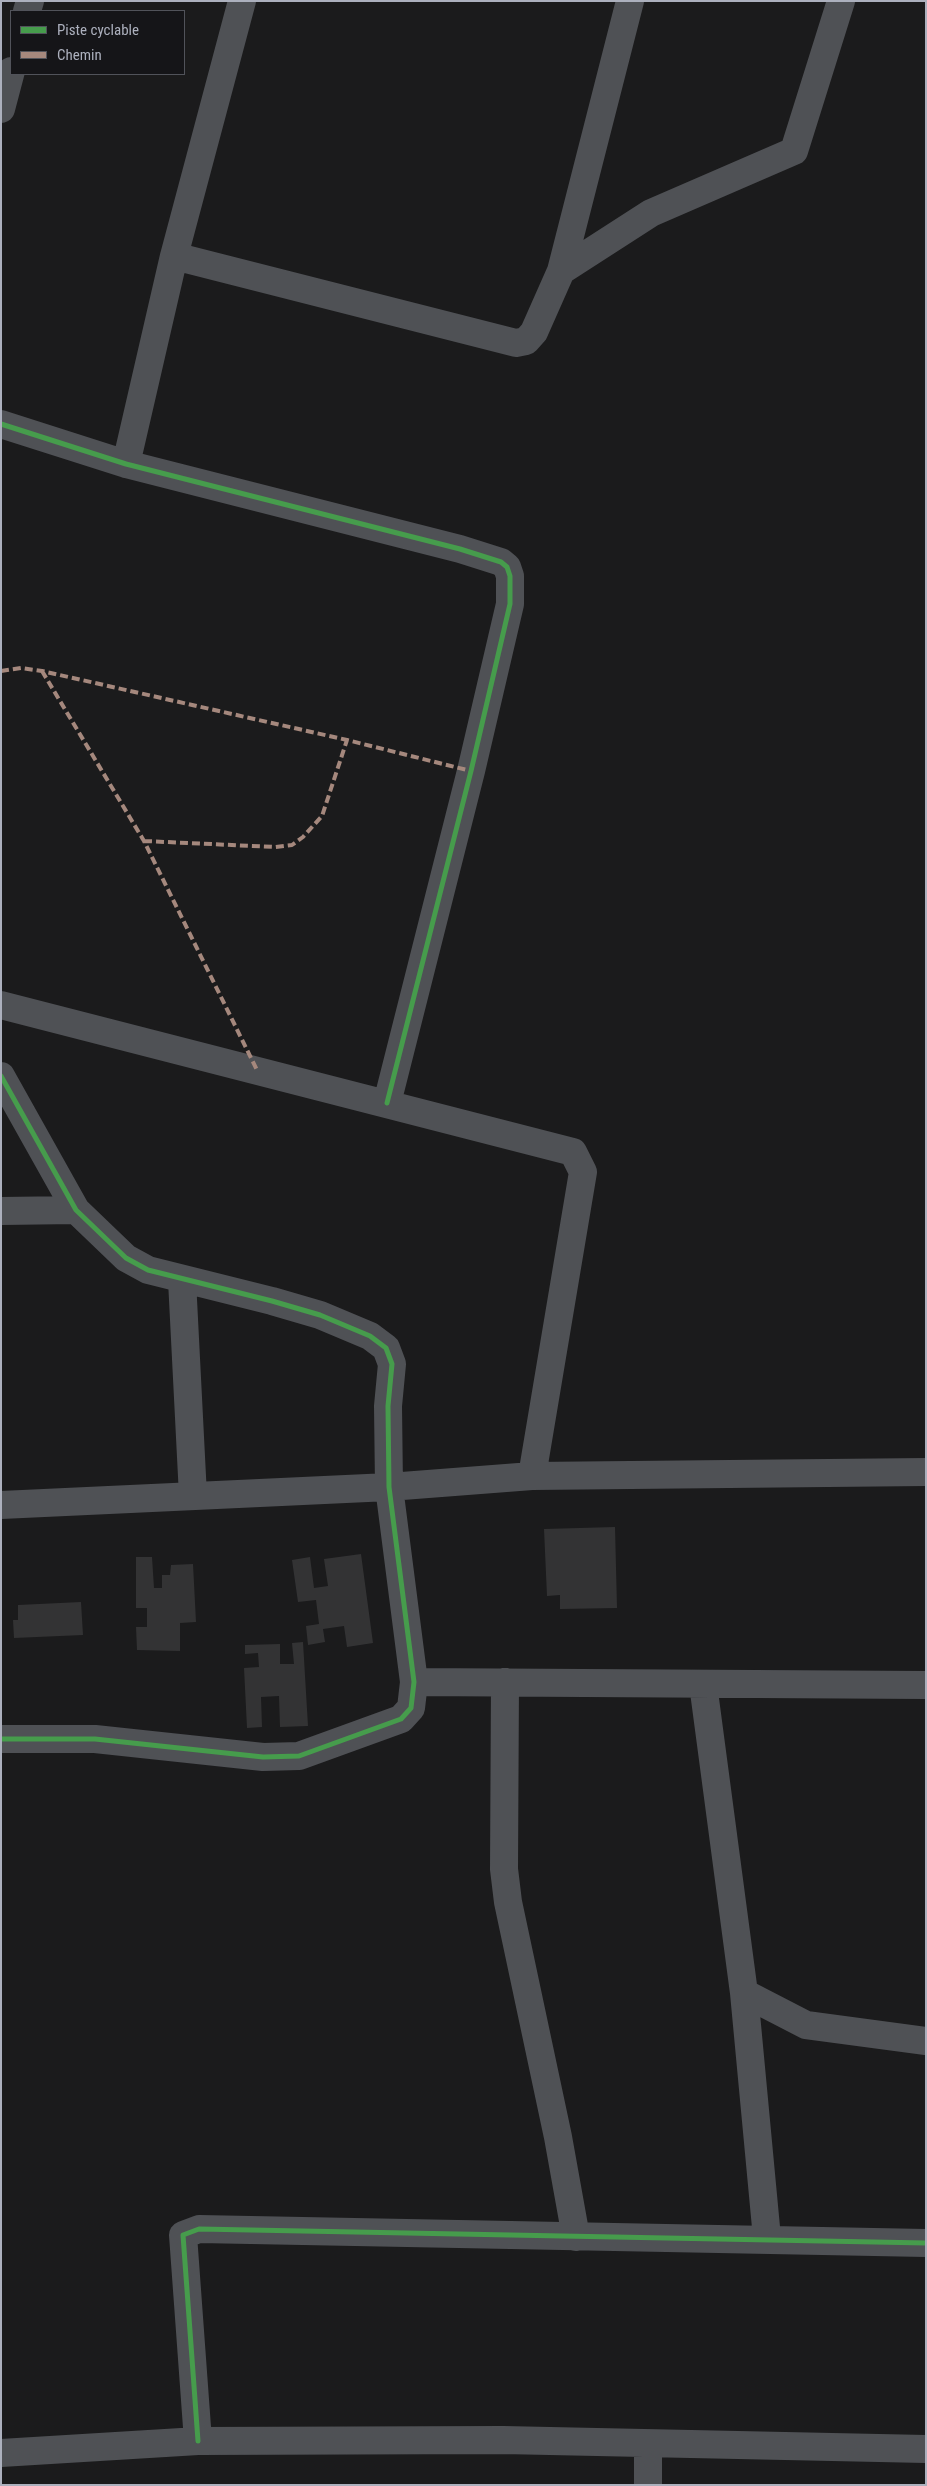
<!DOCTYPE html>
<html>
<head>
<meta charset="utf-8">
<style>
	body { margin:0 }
	#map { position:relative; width:927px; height:2486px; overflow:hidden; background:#1b1b1c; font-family:"Roboto Condensed",sans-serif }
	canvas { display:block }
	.frame { position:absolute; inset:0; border:2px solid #acb0bd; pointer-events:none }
	.legend { position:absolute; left:10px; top:10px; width:175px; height:65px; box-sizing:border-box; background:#151518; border:1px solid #51535a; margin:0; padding:6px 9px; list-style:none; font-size:15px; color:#acb0bd }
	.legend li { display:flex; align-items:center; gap:10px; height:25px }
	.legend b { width:25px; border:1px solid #51535a }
</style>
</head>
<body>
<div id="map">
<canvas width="927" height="2486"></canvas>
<div class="frame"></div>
<ul class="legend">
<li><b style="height:6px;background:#469c4c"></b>Piste cyclable</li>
<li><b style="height:6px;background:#a5887d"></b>Chemin</li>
</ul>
</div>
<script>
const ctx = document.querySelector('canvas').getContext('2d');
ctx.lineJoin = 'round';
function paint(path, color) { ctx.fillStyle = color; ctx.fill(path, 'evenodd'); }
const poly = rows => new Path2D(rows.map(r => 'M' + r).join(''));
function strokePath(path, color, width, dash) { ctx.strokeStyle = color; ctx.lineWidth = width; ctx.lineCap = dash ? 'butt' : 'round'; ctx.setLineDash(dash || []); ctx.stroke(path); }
const building = poly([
	[615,1527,617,1608,560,1609,560,1595,547,1596,544,1529],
	[361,1554,373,1643,347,1647,344,1626,323,1629,325,1642,308,1645,306,1626,319,1624,316,1600,298,1602,292,1560,310,1557,314,1588,328,1586,324,1559],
	[136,1557,152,1557,154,1588,162,1588,162,1575,170,1575,171,1565,193,1564,196,1622,180,1623,180,1651,137,1650,136,1627,147,1627,147,1608,136,1608],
	[81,1602,83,1635,14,1638,13,1620,18,1620,18,1605],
	[303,1642,308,1726,280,1727,279,1696,261,1697,262,1727,247,1728,244,1668,259,1667,258,1653,245,1654,245,1645,280,1644,280,1664,294,1664,292,1643]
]);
const minor = poly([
	[27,11,30,1],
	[1,109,11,71],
	[174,256,516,343,526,341,534,332,561,271,630,1],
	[561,271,651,213,794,151,841,1],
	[1,424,126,464,460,549,501,562,507,567,510,576,510,604,471,771,387,1103],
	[126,464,174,256,242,1],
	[1,1005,573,1152,583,1172,532,1476],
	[1,1076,76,1210,126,1258,148,1270,272,1301,320,1315,370,1336,386,1348,392,1364,388,1406,389,1487,414,1682,411,1708,401,1719,299,1756,263,1757,95,1739,1,1739],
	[1,1211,76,1210],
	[182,1280,193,1496],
	[1,1505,389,1487,532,1476,926,1472],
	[414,1682,926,1685],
	[505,1682,504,1869,508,1902,558,2137,576,2237],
	[703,1684,744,1993,767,2238],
	[744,1993,806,2025,926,2041],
	[198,2441,183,2235,199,2229,926,2243],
	[648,2444,648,2485],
	[1,2453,198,2441,503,2440,926,2449]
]);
const quiet = poly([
	[1,671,21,668,42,671,347,740,471,771],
	[42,671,144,841,257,1070],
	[144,841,275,847,292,845,303,837,322,816,347,740]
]);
const cycleway = poly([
	[1,424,126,464,460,549,501,562,507,567,510,576,510,604,471,771,387,1103],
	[1,1076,76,1210,126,1258,148,1270,272,1301,320,1315,370,1336,386,1348,392,1364,388,1406,389,1487,414,1682,411,1708,401,1719,299,1756,263,1757,95,1739,1,1739],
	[198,2441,183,2235,199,2229,926,2243]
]);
paint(building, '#333334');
strokePath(minor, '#4f5155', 28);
strokePath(quiet, '#a5887d', 4, [8, 4]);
strokePath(cycleway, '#469c4c', 5);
</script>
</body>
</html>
